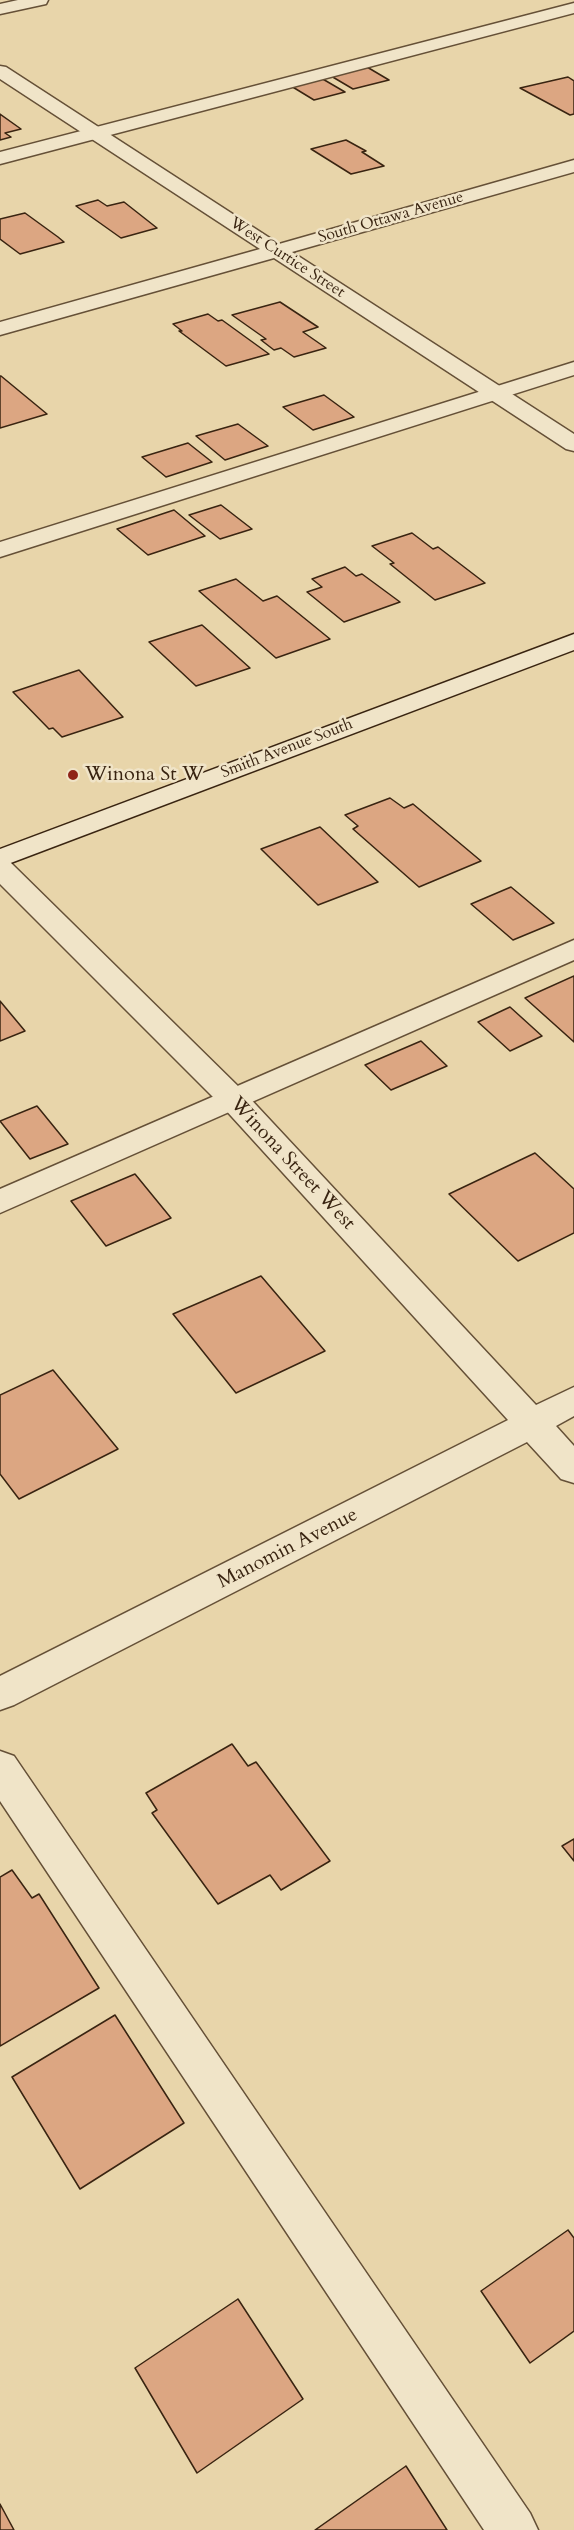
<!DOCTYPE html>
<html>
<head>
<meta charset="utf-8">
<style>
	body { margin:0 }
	canvas { display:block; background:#e8d5aa }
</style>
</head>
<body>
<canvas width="574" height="2530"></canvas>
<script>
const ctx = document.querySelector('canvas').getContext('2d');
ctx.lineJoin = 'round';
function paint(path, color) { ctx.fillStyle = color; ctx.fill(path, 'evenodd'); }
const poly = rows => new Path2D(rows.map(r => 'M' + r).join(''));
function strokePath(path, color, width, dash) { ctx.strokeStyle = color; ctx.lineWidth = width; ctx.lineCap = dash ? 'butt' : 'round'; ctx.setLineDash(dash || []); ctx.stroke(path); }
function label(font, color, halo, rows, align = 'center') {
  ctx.font = font + ' Cardo,serif'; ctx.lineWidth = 5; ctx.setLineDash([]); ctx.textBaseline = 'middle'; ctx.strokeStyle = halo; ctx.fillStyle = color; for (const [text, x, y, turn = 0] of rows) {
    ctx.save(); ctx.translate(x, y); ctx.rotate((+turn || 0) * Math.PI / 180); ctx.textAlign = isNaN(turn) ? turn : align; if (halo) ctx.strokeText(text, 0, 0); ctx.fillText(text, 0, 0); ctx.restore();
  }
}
const building = poly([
	[367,67,389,80,353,89,331,76,367,67],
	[568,77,574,81,574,114,570,115,520,88,568,77],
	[321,78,345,92,314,100,291,86,321,78],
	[0,114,21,129,5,133,11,137,0,140,0,114],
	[346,140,366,151,362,152,384,166,351,174,311,149,346,140],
	[98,200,107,206,124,202,157,228,121,238,76,206,98,200],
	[25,213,58,237,64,242,20,254,0,239,0,219,25,213],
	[280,302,318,327,303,332,326,348,294,357,281,348,274,350,261,340,266,339,232,315,280,302],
	[208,314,218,321,222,320,269,354,226,366,179,331,182,331,173,324,208,314],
	[0,376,1,376,47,414,0,428,0,376],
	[324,395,354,417,313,430,283,407,324,395],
	[238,424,268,446,225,460,196,436,238,424],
	[188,443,212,462,166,477,142,457,188,443],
	[221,505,252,529,220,539,189,515,221,505],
	[174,510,205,536,148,555,117,529,174,510],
	[412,533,433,549,438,547,485,583,435,600,390,564,394,563,372,546,412,533],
	[345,567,356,576,362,574,400,602,344,622,307,592,322,587,312,579,345,567],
	[236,579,263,601,277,596,330,639,276,658,199,591,236,579],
	[202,625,250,668,196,686,149,642,202,625],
	[79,670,123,717,62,737,53,728,49,729,13,692,79,670],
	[390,798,404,808,413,804,481,861,419,887,353,829,358,826,345,815,390,798],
	[320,827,378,882,318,905,261,849,320,827],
	[511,887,554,923,513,940,471,904,511,887],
	[574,976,574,1042,525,998,574,976],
	[0,1001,25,1031,0,1041,0,1001],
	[510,1007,542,1036,510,1051,478,1022,510,1007],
	[421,1041,447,1066,391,1090,365,1065,421,1041],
	[37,1106,68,1144,30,1159,0,1121,37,1106],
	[535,1153,574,1189,574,1233,518,1261,449,1194,535,1153],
	[135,1174,171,1218,106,1246,71,1201,135,1174],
	[261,1276,325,1351,236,1393,173,1314,261,1276],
	[53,1370,118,1449,19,1499,0,1474,0,1395,53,1370],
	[232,1744,248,1766,256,1762,330,1861,281,1890,270,1875,218,1904,152,1813,157,1810,146,1793,232,1744],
	[574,1839,574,1861,562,1846,574,1839],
	[12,1870,32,1898,39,1894,99,1988,0,2046,0,1877,12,1870],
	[115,2015,184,2123,80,2189,12,2077,115,2015],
	[568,2230,574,2238,574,2331,530,2363,481,2291,568,2230],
	[238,2299,303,2399,197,2473,135,2368,238,2299],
	[406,2466,447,2530,315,2530,406,2466],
	[0,2504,14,2530,0,2530,0,2504]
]);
const lane = poly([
	[574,3,574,13,0,164,0,152,574,3],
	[574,362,574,375,0,557,0,542,574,362],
	[574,940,574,960,0,1213,0,1189,574,940],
	[0,1751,14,1756,530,2513,538,2530,484,2530,0,1801,0,1751]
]);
const street = poly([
	[18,0,48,0,46,4,0,14,0,4,18,0],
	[0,66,6,67,279,244,574,160,574,172,292,252,574,434,574,451,566,449,274,258,0,335,0,322,260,249,0,79,0,66],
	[0,860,10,862,244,1092,536,1405,574,1387,574,1416,556,1426,574,1446,574,1483,561,1479,527,1442,14,1705,0,1710,0,1676,508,1420,222,1106,0,884,0,860]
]);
const secondary = poly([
	[574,634,574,650,0,867,0,849,574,634]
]);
const markers = [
	[73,775,6,"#8f2418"]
];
const farStreetnames = [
	["South Ottawa Avenue",391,218,-16],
	["West Curtice Street",287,258,33],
	["Smith Avenue South",287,749,-21]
];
const poiNames = [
	["Winona St W",85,775]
];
const streetNames = [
	["Winona Street West",292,1164,47],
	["Manomin Avenue",288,1549,-27]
];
paint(building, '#dca682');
strokePath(building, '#392411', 1.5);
strokePath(lane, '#655037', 3);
strokePath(street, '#655037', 3);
strokePath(secondary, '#392411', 3);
paint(lane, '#f0e4c8');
paint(street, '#f0e4c8');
paint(secondary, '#f0e4c8');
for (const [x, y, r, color] of markers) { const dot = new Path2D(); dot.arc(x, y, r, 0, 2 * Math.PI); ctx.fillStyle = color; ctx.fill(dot); strokePath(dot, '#f0e4c8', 2); }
label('16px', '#392411', '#f0e4c8', farStreetnames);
label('20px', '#392411', '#f0e4c8', poiNames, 'left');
label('20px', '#392411', '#f0e4c8', streetNames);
</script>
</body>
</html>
